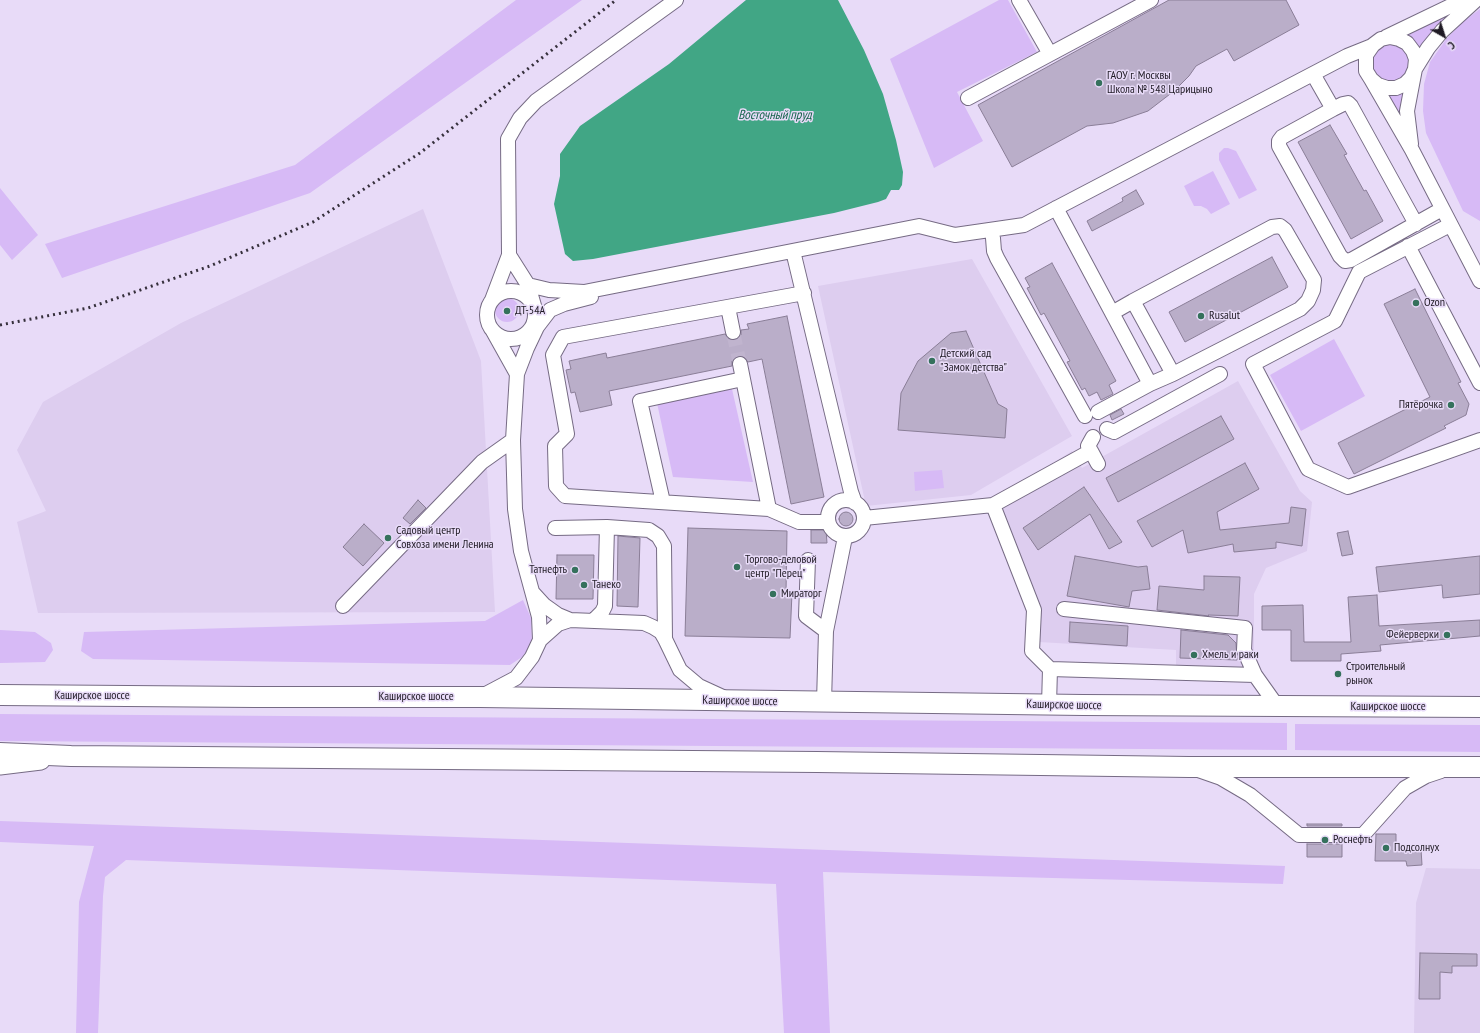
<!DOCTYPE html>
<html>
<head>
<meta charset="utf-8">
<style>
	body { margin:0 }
	#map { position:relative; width:1480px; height:1033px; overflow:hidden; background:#e8dbf8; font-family:"PT Sans Narrow",sans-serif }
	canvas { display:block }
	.north { position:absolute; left:1424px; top:16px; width:40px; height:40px; -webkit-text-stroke:3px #e8dbf8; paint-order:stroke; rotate:141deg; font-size:11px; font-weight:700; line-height:16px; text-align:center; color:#1f1a24 }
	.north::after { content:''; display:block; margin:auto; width:14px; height:18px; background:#1f1a24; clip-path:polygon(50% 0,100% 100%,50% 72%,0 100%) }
</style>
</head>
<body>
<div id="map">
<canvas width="1480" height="1033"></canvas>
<div class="north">С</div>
</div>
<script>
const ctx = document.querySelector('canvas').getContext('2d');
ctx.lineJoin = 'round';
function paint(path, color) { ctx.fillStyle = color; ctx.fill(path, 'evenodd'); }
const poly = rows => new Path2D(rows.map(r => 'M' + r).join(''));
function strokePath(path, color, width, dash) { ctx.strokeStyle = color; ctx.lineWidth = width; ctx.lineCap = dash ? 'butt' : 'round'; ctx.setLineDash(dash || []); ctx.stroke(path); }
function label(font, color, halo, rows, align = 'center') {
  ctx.font = font + ' "PT Sans Narrow",sans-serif'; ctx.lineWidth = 3; ctx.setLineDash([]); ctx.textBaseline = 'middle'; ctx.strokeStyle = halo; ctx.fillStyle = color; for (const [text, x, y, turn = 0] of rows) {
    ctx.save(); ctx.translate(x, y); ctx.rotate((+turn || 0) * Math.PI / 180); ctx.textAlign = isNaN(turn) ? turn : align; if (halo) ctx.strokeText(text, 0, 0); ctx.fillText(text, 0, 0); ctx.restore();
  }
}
const built = poly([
	[423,209,481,361,495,612,38,613,17,522,46,511,17,450,43,402,181,323],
	[972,259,1072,436,971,495,866,506,818,286],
	[1238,381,1300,491,1312,502,1307,551,1266,568,1254,594,1254,668,1176,667,1176,650,1039,642,997,499,1072,451,1082,468],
	[1426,868,1480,869,1480,1033,1414,1033,1416,903]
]);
const green = poly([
	[516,0,582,0,310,193,62,278,45,244,295,165],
	[999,0,1008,0,1037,52,957,92,983,141,934,168,890,59],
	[1460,6,1418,54,1400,34],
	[1480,9,1480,221,1463,211,1426,133,1423,111,1424,84,1430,62,1447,38,1464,21],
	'1373 63a18 18 0 1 1 36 0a18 18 0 1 1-36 0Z',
	[1404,89,1408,139,1380,90],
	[1224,148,1228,148,1236,151,1257,190,1239,199,1219,160,1219,153],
	[1213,171,1230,204,1211,214,1207,209,1201,206,1194,206,1184,186],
	[0,188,38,235,12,260,0,245],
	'495 310a12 12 0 1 1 24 0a12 12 0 1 1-24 0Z',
	[1334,339,1365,396,1301,431,1270,375],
	[732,389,753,482,673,477,657,403],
	[942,470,944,488,915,491,914,472],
	[523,600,531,618,532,644,522,657,510,665,93,659,81,651,84,632,485,621],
	[0,630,35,632,51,643,53,650,45,662,0,663],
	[0,714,1287,723,1287,750,0,741],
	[1295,724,1480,725,1480,752,1295,750],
	[0,821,1285,866,1283,884,823,872,830,1033,784,1033,776,884,126,860,105,877,103,896,98,1033,76,1033,79,902,94,846,0,842]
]);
const water = poly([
	[746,0,838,0,864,50,883,94,896,140,903,172,902,185,899,190,891,190,886,199,878,202,834,213,593,259,573,261,565,254,554,204,560,176,560,154,580,126,669,64]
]);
const building = poly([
	[1169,0,1286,0,1299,25,1234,61,1227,49,1196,66,1189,76,1174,91,1148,111,1113,123,1087,126,1012,167,978,105,1169,0],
	[1330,125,1347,154,1344,155,1364,191,1366,190,1383,221,1351,239,1298,142,1330,125],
	[1136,190,1144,204,1092,231,1087,221,1123,201,1122,198,1136,190],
	[1272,257,1288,287,1185,342,1169,312,1272,257],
	[1052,263,1116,381,1109,385,1113,394,1101,400,1097,392,1089,396,1085,388,1082,390,1067,362,1070,361,1044,313,1041,315,1027,288,1030,287,1025,278,1052,263],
	[1415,289,1461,382,1458,383,1469,404,1466,415,1444,426,1446,428,1354,474,1338,443,1430,397,1384,304,1415,289],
	[787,316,824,497,791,504,762,359,748,362,743,356,738,356,732,361,732,366,609,391,612,405,580,412,575,392,571,393,566,370,571,369,569,361,606,353,607,358,725,334,730,340,735,340,741,335,741,330,749,329,747,324,787,316],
	[966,331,998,404,1007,409,1005,438,898,430,901,393,918,361,951,333,966,331],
	[1121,409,1124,414,1112,420,1110,415,1121,409],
	[1221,416,1234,439,1118,502,1106,478,1221,416],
	[1245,463,1259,489,1217,512,1220,530,1289,523,1291,507,1306,509,1302,546,1276,542,1276,548,1234,552,1233,544,1188,553,1183,530,1152,547,1137,521,1245,463],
	[1084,487,1122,542,1109,549,1090,514,1038,550,1023,528,1084,487],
	[418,500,426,508,410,524,403,518,418,500],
	'839 519a7 7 0 1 1 14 0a7 7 0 1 1-14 0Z',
	[364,524,384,543,363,566,343,547,364,524],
	[688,528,787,531,786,593,792,593,790,638,685,636,688,528],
	[811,530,826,530,827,543,811,543,811,530],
	[1348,531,1353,554,1342,556,1337,533,1348,531],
	[618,536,640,538,638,607,617,606,618,536],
	[557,555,594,555,593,599,556,599,557,555],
	[1075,556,1138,567,1147,566,1150,589,1132,591,1129,607,1067,596,1075,556],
	[1480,556,1480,594,1443,598,1442,585,1379,592,1376,567,1480,556],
	[1204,576,1240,577,1238,616,1208,615,1209,616,1157,610,1159,586,1204,590,1204,576],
	[1377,595,1379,626,1480,620,1480,636,1380,645,1381,651,1341,654,1341,661,1291,661,1291,630,1262,630,1262,606,1303,605,1304,642,1351,642,1348,597,1377,595],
	[1070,622,1128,626,1127,646,1069,642,1070,622],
	[1181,630,1228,635,1236,643,1237,660,1180,658,1181,630],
	[1307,824,1342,824,1342,826,1307,826,1307,824],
	[1376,834,1396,834,1396,850,1421,849,1422,865,1407,866,1406,861,1375,861,1376,834],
	[1307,844,1342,844,1342,857,1307,857,1307,844],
	[1420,953,1477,954,1477,966,1452,966,1452,973,1440,972,1440,999,1419,999,1420,953]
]);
const minorTunnel = poly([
	[733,332,740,364]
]);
const minor = poly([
	[1019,0,1050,54],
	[1386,37,1463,0],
	[1313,74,1333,109,1282,137,1279,141,1279,146,1340,256,1345,261,1351,260,1442,209],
	[1371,79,1378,85,1387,88,1396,88,1405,84,1411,78,1415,69,1416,59,1413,51,1407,43,1399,39,1390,37,1381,39,1373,45,1366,55,1366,71,1371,79,1412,150,1480,281],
	[968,98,1151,0],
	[1333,109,1343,104,1348,103,1351,106,1416,224],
	[1411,144,1407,111,1415,69,1428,48,1442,31,1476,0],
	[1056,208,1150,384],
	[1450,225,1359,272,1335,321,1253,364,1308,469,1348,487,1480,440],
	[1280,226,1285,230,1314,280,1313,290,1308,301,1300,309,1173,374,1133,301,1272,227,1280,226],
	[993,238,994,251,997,258,1085,416],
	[1408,246,1480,383],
	[793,251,851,492,855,503],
	[528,285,549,290,584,292,919,226,955,235,1024,225,1347,56,1372,46],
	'487 315a24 24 0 1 1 48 0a24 24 0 1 1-48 0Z',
	[804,293,563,337,553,355,567,434,555,446,556,486,565,496,769,509,799,522,828,522],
	[492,300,509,255,508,139,520,118,536,101,676,0],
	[728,307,733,332],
	[1112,313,1133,301],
	[537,327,550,310,564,304,591,297],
	[493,331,517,374],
	[740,364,769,509],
	[1098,412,1150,384,1173,374],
	[1107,429,1114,432,1220,374],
	[1091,451,1098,464],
	'828 518a18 18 0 1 1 36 0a18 18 0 1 1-36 0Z',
	[663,502,640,401,743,379],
	[993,505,1091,451,1088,446,1093,437],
	[864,518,993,505,1034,610,1032,651,1050,669,1255,675],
	[555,528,607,527,649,530,658,536,664,546,665,639],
	[808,560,806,616,826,631],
	[533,593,544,605,558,615,570,620,644,623,653,627,661,632,665,639,680,670,699,686,723,697],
	[343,606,482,462,513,440],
	[1064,609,1245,628,1244,650,1255,675,1277,706],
	[593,621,602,612,605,606,607,527],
	[540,640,558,624,570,620],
	[482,696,516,678,532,657,540,640,539,617,521,551,515,509,513,440,517,374,527,348,537,327,535,309,528,285,509,255],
	[824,702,826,631,845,537],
	[1049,705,1050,669],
	[1198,770,1221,778,1250,795,1299,835,1363,835,1405,788,1426,776,1441,771]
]);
const major = poly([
	[0,766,41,761]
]);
const highway = poly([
	[0,695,255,697,480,697,1083,705,1480,707],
	[0,753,71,756,817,762,1189,767,1480,767]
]);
const rail = poly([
	[0,325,88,308,210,266,313,222,420,153,616,0]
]);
const markers = [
	[1099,83,4,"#35715c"],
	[1416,303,4,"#35715c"],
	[507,311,4,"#35715c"],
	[1201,316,4,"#35715c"],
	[932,361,4,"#35715c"],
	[1451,405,4,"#35715c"],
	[388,538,4,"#35715c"],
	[737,567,4,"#35715c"],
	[575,570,4,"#35715c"],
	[584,585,4,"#35715c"],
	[773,594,4,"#35715c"],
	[1447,635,4,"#35715c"],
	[1194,655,4,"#35715c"],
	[1338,674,4,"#35715c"],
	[1325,840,4,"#35715c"],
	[1386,848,4,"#35715c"]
];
const poiNames = [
	["ГАОУ г. Москвы",1107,76],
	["Школа № 548 Царицыно",1107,90],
	["Ozon",1424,303],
	["ДТ-54А",515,311],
	["Rusalut",1209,316],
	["Детский сад",940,354],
	["\"Замок детства\"",940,368],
	["Пятёрочка",1443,405,"right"],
	["Садовый центр",396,531],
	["Совхоза имени Ленина",396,545],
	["Торгово-деловой",745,560],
	["центр \"Перец\"",745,574],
	["Татнефть",567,570,"right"],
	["Танеко",592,585],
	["Мираторг",781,594],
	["Фейерверки",1439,635,"right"],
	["Хмель и раки",1202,655],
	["Строительный",1346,667],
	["рынок",1346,681],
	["Роснефть",1333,840],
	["Подсолнух",1394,848]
];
const streetNames = [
	["Каширское шоссе",92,696],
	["Каширское шоссе",416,697],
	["Каширское шоссе",740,701,1],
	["Каширское шоссе",1064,705,1],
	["Каширское шоссе",1388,707]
];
const waterNames = [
	["Восточный пруд",775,115]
];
paint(built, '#ddcdef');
paint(green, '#d7baf6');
paint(water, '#41a685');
paint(building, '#baaec9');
strokePath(building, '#8a7e97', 1);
strokePath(minorTunnel, '#c0b4ce', 14, [14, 7]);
strokePath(minor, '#766b84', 16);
strokePath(major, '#766b84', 19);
strokePath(highway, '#766b84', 22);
strokePath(minor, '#fff', 14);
strokePath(major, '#fff', 17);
strokePath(highway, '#fff', 20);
strokePath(rail, '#352f3b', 3, [2, 4]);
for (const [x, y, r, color] of markers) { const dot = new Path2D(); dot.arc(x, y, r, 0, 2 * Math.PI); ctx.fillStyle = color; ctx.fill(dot); strokePath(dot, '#e8dbf8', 1.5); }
label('12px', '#1f1a24', '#e8dbf8', poiNames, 'left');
label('12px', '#1f1a24', '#e8dbf8', streetNames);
label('italic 13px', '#15634c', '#e8dbf8', waterNames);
</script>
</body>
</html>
